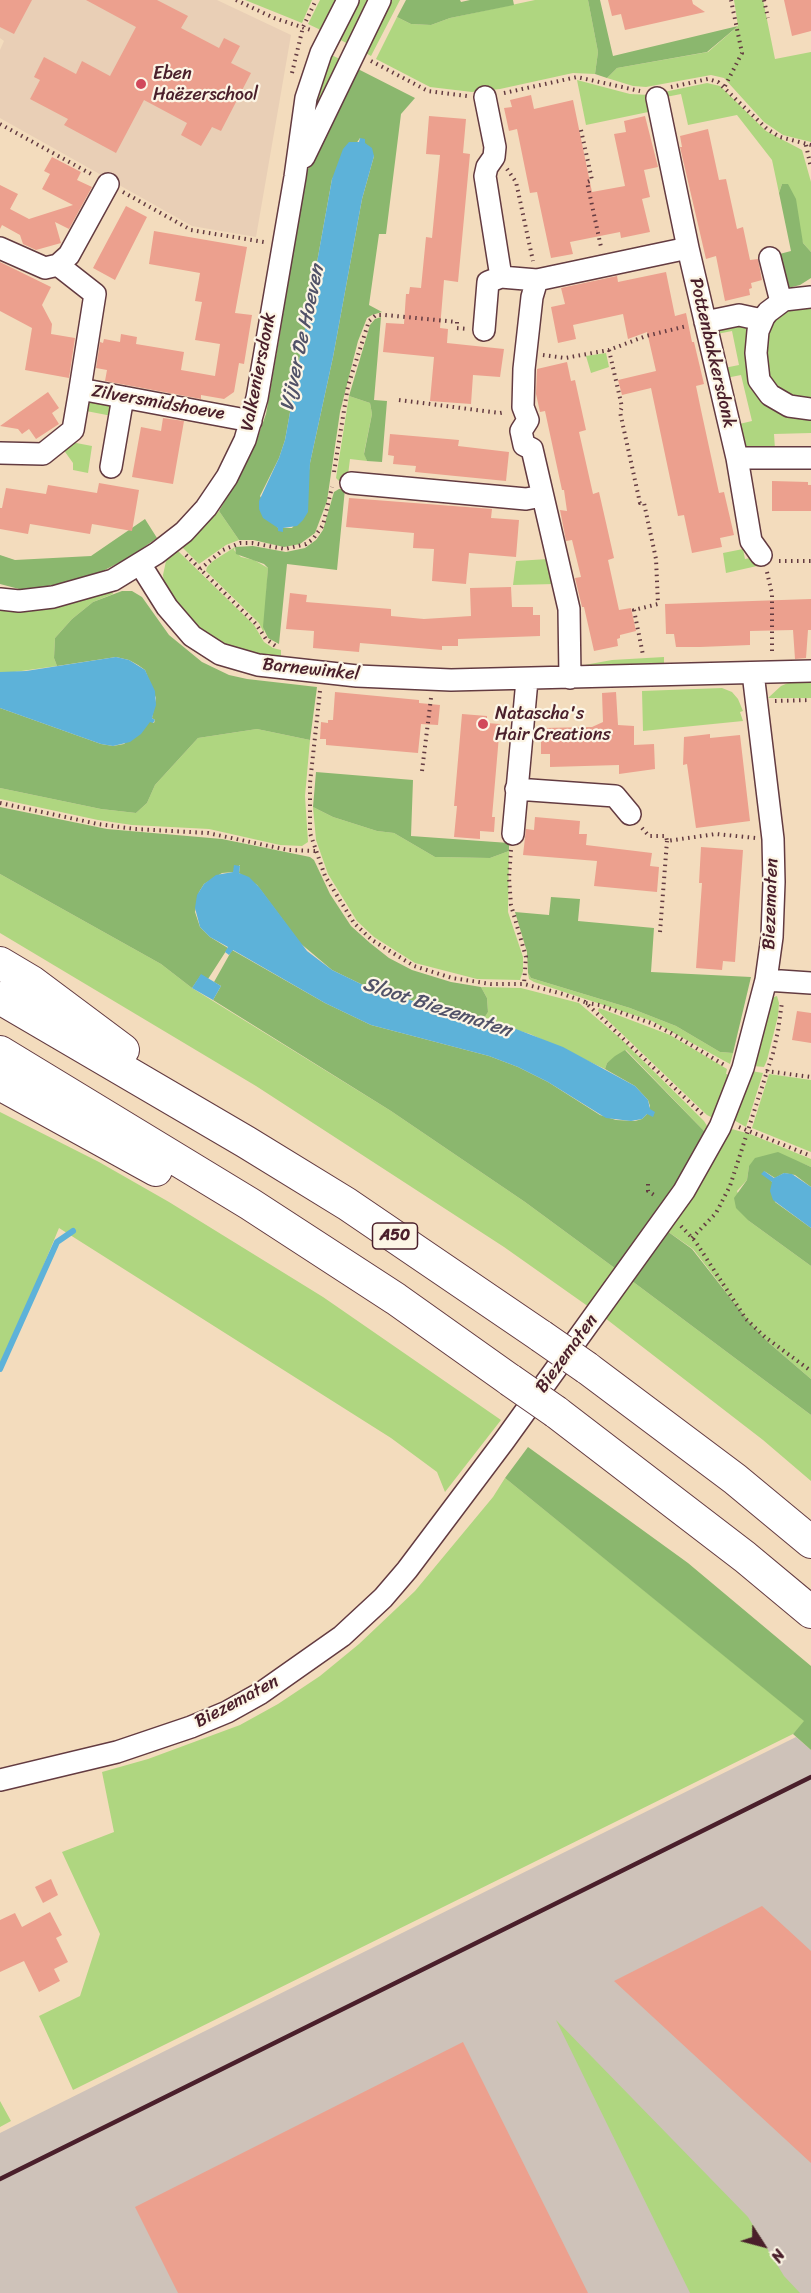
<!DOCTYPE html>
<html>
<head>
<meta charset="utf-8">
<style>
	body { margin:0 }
	#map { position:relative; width:811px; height:2293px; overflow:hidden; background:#f3dcbd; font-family:Sriracha,sans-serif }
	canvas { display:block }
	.north { position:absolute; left:733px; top:2215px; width:60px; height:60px; -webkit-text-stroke:4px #fcf5e5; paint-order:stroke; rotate:126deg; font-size:16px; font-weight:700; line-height:24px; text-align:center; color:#4a1f2b }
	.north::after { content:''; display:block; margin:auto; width:21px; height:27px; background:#4a1f2b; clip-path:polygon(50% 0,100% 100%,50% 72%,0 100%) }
</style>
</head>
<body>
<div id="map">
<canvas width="811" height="2293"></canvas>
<div class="north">N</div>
</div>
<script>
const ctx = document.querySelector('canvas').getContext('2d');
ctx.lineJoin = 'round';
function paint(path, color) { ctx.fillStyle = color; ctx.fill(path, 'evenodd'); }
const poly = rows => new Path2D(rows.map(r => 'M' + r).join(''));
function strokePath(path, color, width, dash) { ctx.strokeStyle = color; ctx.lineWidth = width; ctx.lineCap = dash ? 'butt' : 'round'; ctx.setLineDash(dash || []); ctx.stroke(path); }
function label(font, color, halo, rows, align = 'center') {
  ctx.font = font + ' Sriracha,sans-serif'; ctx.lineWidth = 4.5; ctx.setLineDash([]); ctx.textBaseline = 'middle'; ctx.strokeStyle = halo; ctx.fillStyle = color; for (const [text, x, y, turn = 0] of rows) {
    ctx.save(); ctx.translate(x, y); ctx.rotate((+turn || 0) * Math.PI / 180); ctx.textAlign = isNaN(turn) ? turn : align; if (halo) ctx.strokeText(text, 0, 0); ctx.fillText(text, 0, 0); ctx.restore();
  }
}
const built = poly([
	[0,0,217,0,291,35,256,237,192,226,0,118,0,50,4,41,0,38]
]);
const industrial = poly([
	[796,1737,811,1750,811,2293,0,2293,0,2133]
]);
const green = poly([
	[245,0,312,0,302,23],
	[320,0,341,0,325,32,308,24],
	[354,0,373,0,350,45,335,37],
	[386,0,400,0,371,56,360,50],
	[535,0,588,0,598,52,595,74,573,73,500,89,472,92,430,87,376,59,397,17,411,24,431,25,450,18],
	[734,0,763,0,775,59,811,52,811,142,783,135,764,122,724,78,711,75,646,87,633,86,607,78,617,68,708,52,738,26],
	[327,53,342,60,313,120,310,104],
	[577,80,630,94,649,95,653,111,586,125],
	[707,83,720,86,766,131,802,150,811,182,811,252,803,243,782,184,779,193,772,160,737,115,688,125,681,94,661,98,664,92],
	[811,302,811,406,784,400,759,362,775,312],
	[748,320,754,371,811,412,811,433,774,434,775,449,748,449,734,440,735,425,752,421,741,375,726,378,724,368,739,365,732,331,717,334,714,325],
	[606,353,609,367,591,373,586,356],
	[349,396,370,403,372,414,364,453,367,461,350,459,347,483,341,483,336,478],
	[90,400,113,404,112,416,81,410,80,406],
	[71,442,92,446,88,473,73,470,73,463,63,449],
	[219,511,239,540,226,545,199,564,181,546],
	[235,547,234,550,241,557,254,560,268,568,264,633,259,623,206,571,207,567,213,561],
	[743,549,745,559,755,557,757,566,726,573,723,553],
	[177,550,254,625,264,642,273,648,281,650,281,658,229,647,215,640,194,625,181,610,164,583,163,575,166,561],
	[548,559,555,584,513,585,516,561],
	[111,589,113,594,93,602,72,619,55,638,54,658,57,666,14,672,0,672,0,609,56,606,80,601],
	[664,657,664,664,579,666,612,660],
	[811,682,811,698,768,698,781,686,788,683],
	[722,688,732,692,738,699,743,711,740,712,743,721,643,731,642,691],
	[257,729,310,740,305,796,308,842,302,846,280,845,209,829,132,825,98,820,0,799,0,788,101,809,136,813,147,803,155,785,198,738],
	[313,807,333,817,377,831,394,833,435,857,490,858,509,851,508,912,523,957,523,971,520,980,477,979,415,963,374,937,357,921,328,874,316,840],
	[0,874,161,964,192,988,391,1111,525,1202,616,1269,589,1307,504,1247,256,1086,0,933],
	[528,973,531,978,630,1008,676,1026,720,1052,733,1053,730,1064,652,1021,534,982,529,979],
	[481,987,521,988,579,1003,621,1039,704,1121,709,1129,706,1133,626,1050,607,1063,605,1069,530,1034,483,1020,488,1012,487,998],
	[777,996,779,1003,778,1016,767,1060,764,1067,753,1066,771,998],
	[599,1008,670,1035,727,1069,726,1074,731,1076,713,1118,707,1115,598,1011],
	[751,1071,763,1073,746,1127,732,1119],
	[769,1074,811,1080,811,1152,752,1128],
	[0,1112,99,1162,169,1202,323,1297,501,1420,445,1492,437,1472,391,1438,59,1228,0,1371],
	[728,1128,750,1134,811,1159,811,1167,799,1162,749,1166,747,1180,737,1191,749,1221,811,1266,811,1379,769,1343,750,1323,693,1249,667,1231],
	[632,1281,811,1415,811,1481,763,1440,605,1318],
	[505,1478,805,1721,793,1734,73,2090,39,2016,80,1996,100,1934,62,1852,114,1832,102,1772,148,1759,240,1725,278,1704,320,1676,359,1644,415,1591,493,1497],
	[556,2020,748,2217,784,2276,800,2293,690,2293],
	[0,2101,11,2121,0,2127]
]);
const forest = poly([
	[406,0,460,0,461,2,470,0,513,0,514,5,450,18,431,25,411,24,397,17],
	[588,0,600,0,613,56,738,26,707,52,617,68,607,78,595,74,598,52],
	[356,68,415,98,401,114,386,234,379,234,369,305,382,312,372,315,367,318,358,341,340,412,327,501,315,533,300,544,284,547,253,540,239,540,219,511,240,475,257,439,266,414,280,334,303,182,319,141],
	[360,138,374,156,362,199,333,357,310,463,308,478,308,507,292,528,283,528,283,531,278,528,260,496,279,458,285,440,332,179],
	[782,184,788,184,796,199,803,243,811,252,811,278,800,285,780,290,772,256,791,251,779,193],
	[381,317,374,400,387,401,382,462,367,461,364,454,372,414,370,403,349,396,370,325,375,319],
	[339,489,345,489,337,570,287,564,279,644,268,638,263,627,268,568,264,564,236,554,235,547,253,546,286,552,305,548,316,540,323,530,334,492],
	[145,519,157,538,130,557,93,576,72,582,23,590,0,584,0,555,15,560,91,556],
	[122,591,132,591,142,597,169,635,202,662,229,675,247,679,317,687,310,740,257,729,198,738,155,785,147,803,136,813,101,809,0,788,0,708,101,744,113,746,124,744,150,721,154,723,155,720,152,718,156,698,145,670,138,665,129,660,116,657,57,666,54,658,55,638,72,619,93,602],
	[316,772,413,780,411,836,509,843,509,851,490,858,435,857,394,833,377,831,333,817,313,807],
	[0,807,107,829,222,839,310,857,314,860,330,894,351,926,370,943,389,958,412,970,451,982,481,987,487,998,488,1012,483,1020,455,1014,363,985,332,970,300,943,257,885,239,873,240,865,233,872,222,873,204,884,199,892,195,912,200,927,210,937,228,948,208,979,201,975,192,988,161,964,0,874],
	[551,897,580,899,578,921,654,928,651,972,751,977,733,1053,720,1052,676,1026,630,1008,531,978,528,973,527,952,515,912,549,915],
	[232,950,325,1003,371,1025,489,1056,518,1067,548,1082,600,1115,616,1120,635,1121,642,1119,647,1114,650,1106,648,1100,635,1086,605,1069,607,1063,615,1056,625,1050,706,1133,681,1180,616,1269,525,1202,391,1111,213,1000,221,986,214,982],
	[778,1152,811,1167,811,1187,795,1175,784,1173,775,1178,764,1171,772,1182,775,1202,811,1228,811,1266,749,1221,736,1208,734,1198,747,1180,749,1166,755,1158],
	[667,1231,692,1249,750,1323,769,1343,811,1379,811,1415,632,1281],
	[528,1447,688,1563,811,1666,811,1750,793,1734,804,1721,505,1478]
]);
const water = poly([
	[360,138,365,139,365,143,372,148,374,156,362,199,333,357,310,463,308,512,303,520,297,526,283,528,283,532,278,531,278,528,263,518,259,509,259,501,279,458,285,440,332,179,343,149,349,142,359,142],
	[116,657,129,660,145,670,155,691,156,705,152,718,155,720,153,723,150,722,141,734,130,742,113,746,101,744,0,708,0,672,26,671],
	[234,865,240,866,239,873,249,877,259,887,307,951,332,970,363,985,438,1009,508,1026,563,1047,635,1086,648,1100,650,1109,655,1112,653,1117,647,1114,642,1119,631,1121,606,1118,548,1082,518,1067,489,1056,371,1025,325,1003,233,950,229,955,225,952,228,947,210,937,200,927,195,908,197,895,204,884,216,875,233,872],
	[201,974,221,986,213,1000,192,988],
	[764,1171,774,1178,784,1173,792,1174,811,1187,811,1228,773,1200,770,1191,772,1182,761,1174]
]);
const stream = poly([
	[0,1369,57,1242,73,1231]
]);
const building = poly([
	[0,0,32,0,14,34,0,27],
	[86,0,157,0,188,16,181,28,219,48,224,38,240,46,231,63,251,73,221,131,212,127,201,146,181,135,187,123,144,100,116,153,64,125,68,119,30,99,40,80,34,77,44,57,76,74,82,61,110,76,136,27],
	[608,0,692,0,693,4,705,12,625,30,621,14,612,16],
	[784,0,811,0,811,31,792,36],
	[531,95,534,109,573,100,592,192,625,186,614,134,626,132,624,121,645,116,658,167,644,170,650,197,642,199,650,232,621,238,620,232,570,242,573,254,551,258,537,192,530,193,517,129,509,131,504,108,512,107,510,100],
	[429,116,466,119,463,153,470,154,458,282,444,280,440,328,448,329,447,343,504,349,500,377,473,375,471,404,430,401,434,357,383,352,386,323,404,324,406,294,409,294,410,287,421,288,426,237,432,238,440,155,426,154],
	[708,129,719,180,726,179,737,229,743,227,750,260,758,259,762,280,751,283,752,288,749,289,750,295,725,301,716,256,706,259,680,147,682,147,680,136],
	[52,157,81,172,77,180,92,187,69,229,55,222,61,243,36,250,23,244,20,235,2,225,0,229,0,185,18,194,10,209,29,219,73,205,42,189,50,174,44,171],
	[126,206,147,217,115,280,93,268],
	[154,231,247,247,235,313,252,315,244,364,239,363,234,392,224,399,201,395,201,399,105,381,107,370,96,368,100,342,103,343,104,339,120,342,121,334,137,337,136,344,184,352,181,370,215,376,220,344,195,340,202,302,195,301,200,273,149,264],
	[0,262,51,287,42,305,52,324,51,334,75,338,69,378,25,370,32,328,0,311],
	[666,272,675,316,686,313,692,342,694,342,704,384,696,386,701,410,719,493,724,492,734,535,720,538,722,547,692,553,684,515,678,516,651,388,622,395,618,380,656,371,647,332,628,339,623,314,573,325,576,339,558,343,551,307,565,304,561,288,617,276,618,282],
	[567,362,571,381,575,380,586,430,579,432,593,494,599,492,614,558,608,560,619,610,631,608,636,631,620,635,620,638,617,639,618,646,594,651,584,607,582,607,575,578,581,577,572,540,566,541,560,510,567,511,564,490,562,490,545,411,540,412,536,394,537,369],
	[48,392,59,408,52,413,59,424,36,439,29,429,22,434,18,429,0,426],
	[163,418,184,421,173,484,132,477,141,427,161,431],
	[390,434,459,440,458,446,509,452,506,481,415,472,416,466,393,464,394,456,388,455],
	[772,481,808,482,808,485,811,485,811,511,772,511],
	[99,483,139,490,132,531,92,524,90,534,30,524,28,534,0,529,0,508,2,508,6,488,46,494,48,485,97,493],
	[349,498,492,509,491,518,519,520,516,557,469,553,466,584,432,581,434,549,413,548,414,533,346,527],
	[511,587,512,607,533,607,533,615,540,615,540,636,458,639,458,646,442,646,442,650,360,643,359,652,313,648,314,631,286,629,290,593,307,595,306,602,391,609,391,616,424,619,471,616,470,588],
	[811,599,811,630,808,630,806,658,795,659,793,630,750,631,750,645,700,647,676,647,674,634,666,634,665,604],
	[335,692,419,700,419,703,440,705,438,725,421,724,418,753,326,745,326,739,320,739,321,722,328,723,328,720,333,720],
	[616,692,618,725,634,726,634,745,654,744,655,769,619,774,619,765,550,767,550,754,541,754,541,728,592,727,603,722,602,693],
	[462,714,487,716,487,723,500,724,492,817,495,817,494,832,480,831,480,839,454,837,457,806,454,806],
	[710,734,710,738,740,735,750,821,696,828,687,764,683,765,684,737],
	[535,817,580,821,579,834,587,834,586,845,652,853,650,866,659,867,657,892,594,886,597,861,523,855,526,829,534,830],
	[701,847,743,850,735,962,723,961,722,970,696,968,702,883,699,883],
	[797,1011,811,1013,811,1043,792,1040],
	[51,1879,58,1895,43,1903,35,1887],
	[762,1906,811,1951,811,2163,614,1981],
	[50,1912,62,1935,56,1938,68,1962,54,1969,60,1981,39,1992,24,1961,0,1972,0,1920,15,1913,22,1927],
	[463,2042,588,2293,178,2293,135,2207]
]);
const path = poly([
	[236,0,274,18,311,30],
	[764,0,768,18],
	[371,61,428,91,467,96],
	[292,73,303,27,316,0],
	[725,86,742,53,731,0],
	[671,87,708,79,718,82,767,129,780,137,811,145],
	[504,93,577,77,640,91],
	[0,124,93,175],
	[581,130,592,180,587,182,601,247],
	[806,145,811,168],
	[507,169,516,182,533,261],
	[123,192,191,230,264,242],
	[609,350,622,407,620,412,640,503,644,503,656,559,658,604,634,610,643,655],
	[543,355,565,358,609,350,646,336,687,326],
	[399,400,500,413,505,412],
	[334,472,348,386,369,321,376,315,385,315,457,322,457,328,467,329],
	[186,555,256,624,266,639,277,647],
	[779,561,811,561],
	[200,569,223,550,240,543,252,543,285,549,306,544,313,539,323,525,332,487],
	[767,572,772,594,772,654],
	[320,691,310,783,310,833,325,876,354,923,372,940,414,966,452,978,491,984,524,984,563,994,585,1002,704,1116],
	[775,701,811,700],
	[422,771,431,698],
	[0,803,98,824,135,829,208,833,288,850,315,851],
	[642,828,649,836,666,836,667,841,716,834,756,838],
	[511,850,509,878,511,905,526,957,524,984],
	[660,932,667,841],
	[586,1003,600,1005,651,1023,671,1033,726,1066],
	[766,1071,811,1077],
	[739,1127,811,1156],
	[648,1184,648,1191,657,1197],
	[681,1226,695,1241,746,1319,765,1337,811,1371],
	[692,1238,716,1213,730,1186,773,1053,778,1031,782,1002]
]);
const minor = poly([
	[485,97,495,147,494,157,487,167,485,176,501,277,537,280,688,248,737,458,811,458],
	[657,98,688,248],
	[304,157,380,0],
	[0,248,45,268,58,265,95,294,80,389],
	[770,258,781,302],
	[58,265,69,255,108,184],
	[537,280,532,297,524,369,523,407,528,420,521,431,524,445,532,449,569,609,570,678],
	[811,297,784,300,768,312,764,317,758,331,756,353,759,380,770,395,789,406,811,409],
	[705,322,739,315,762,320],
	[484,330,488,282,501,277],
	[0,453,43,454,73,430,80,389,251,421],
	[737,458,751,541,761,555],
	[111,467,123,397],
	[351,483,526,499,542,496],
	[140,564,167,607,192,636,220,654,258,665,357,676,451,680,811,671],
	[0,599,19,601,53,597,113,580,157,553,184,532,206,508,227,477,245,440,257,398,295,177,306,98,321,53,348,0],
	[516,789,615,796,630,814],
	[513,834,527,680],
	[766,980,811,983],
	[0,1780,117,1752,191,1727,227,1712,261,1693,342,1636,383,1598,407,1570,504,1441,684,1191,720,1127,743,1068,766,980,772,937,774,882,773,839,753,673]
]);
const highway = poly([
	[0,963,32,982,123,1050],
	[0,998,246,1142,347,1204,541,1336],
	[0,1052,250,1204,396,1299,510,1380],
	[0,1084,156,1170],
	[587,1368,735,1479,811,1542],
	[556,1412,745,1557,811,1612]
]);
const rail = poly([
	[0,2179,811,1777]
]);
const highwayBridge = poly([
	[541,1336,587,1368],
	[510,1380,556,1412]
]);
const markers = [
	[141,84,6,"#d1495b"],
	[483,724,6,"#d1495b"]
];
const shields = [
	[395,1236,45]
];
const shieldNames = [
	["A50",395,1236]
];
const poiNames = [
	["Eben",153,74],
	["Haëzerschool",153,95],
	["Natascha's",495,714],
	["Hair Creations",495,735]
];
const streetNames = [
	["Pottenbakkersdonk",712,353,77],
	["Valkeniersdonk",259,372,-79],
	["Zilversmidshoeve",158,403,10],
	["Barnewinkel",311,670,6],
	["Biezematen",771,904,-88],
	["Biezematen",567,1354,-54],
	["Biezematen",237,1702,-28]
];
const waterNames = [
	["Vijver De Hoeven",303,338,-78],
	["Sloot Biezematen",437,1008,18]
];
paint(built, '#e9cfb6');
paint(industrial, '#cec2b9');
paint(green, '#afd680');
paint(forest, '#8bb76e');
paint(water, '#5db2d9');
strokePath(stream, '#5db2d9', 6);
paint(building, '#eca08e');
strokePath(minor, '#633b41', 24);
strokePath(highway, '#633b41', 34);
strokePath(path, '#633b41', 4, [1.5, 4.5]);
strokePath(minor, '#fff', 21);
strokePath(highway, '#fff', 32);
strokePath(rail, '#4a1f2b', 4.5);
strokePath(highwayBridge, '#633b41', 34, []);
strokePath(highwayBridge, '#fff', 32);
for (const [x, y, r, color] of markers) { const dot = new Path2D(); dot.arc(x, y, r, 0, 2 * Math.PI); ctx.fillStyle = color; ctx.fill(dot); strokePath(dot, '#fcf5e5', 2); }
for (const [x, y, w] of shields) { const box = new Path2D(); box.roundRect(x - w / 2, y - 13, w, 26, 4.5); ctx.fillStyle = '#fcf5e5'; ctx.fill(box); strokePath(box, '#4a1f2b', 1.5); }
label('bold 16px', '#4a1f2b', null, shieldNames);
label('18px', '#4a1f2b', '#fcf5e5', poiNames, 'left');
label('18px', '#4a1f2b', '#fcf5e5', streetNames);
label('italic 20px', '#515268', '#fcf5e5', waterNames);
</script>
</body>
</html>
